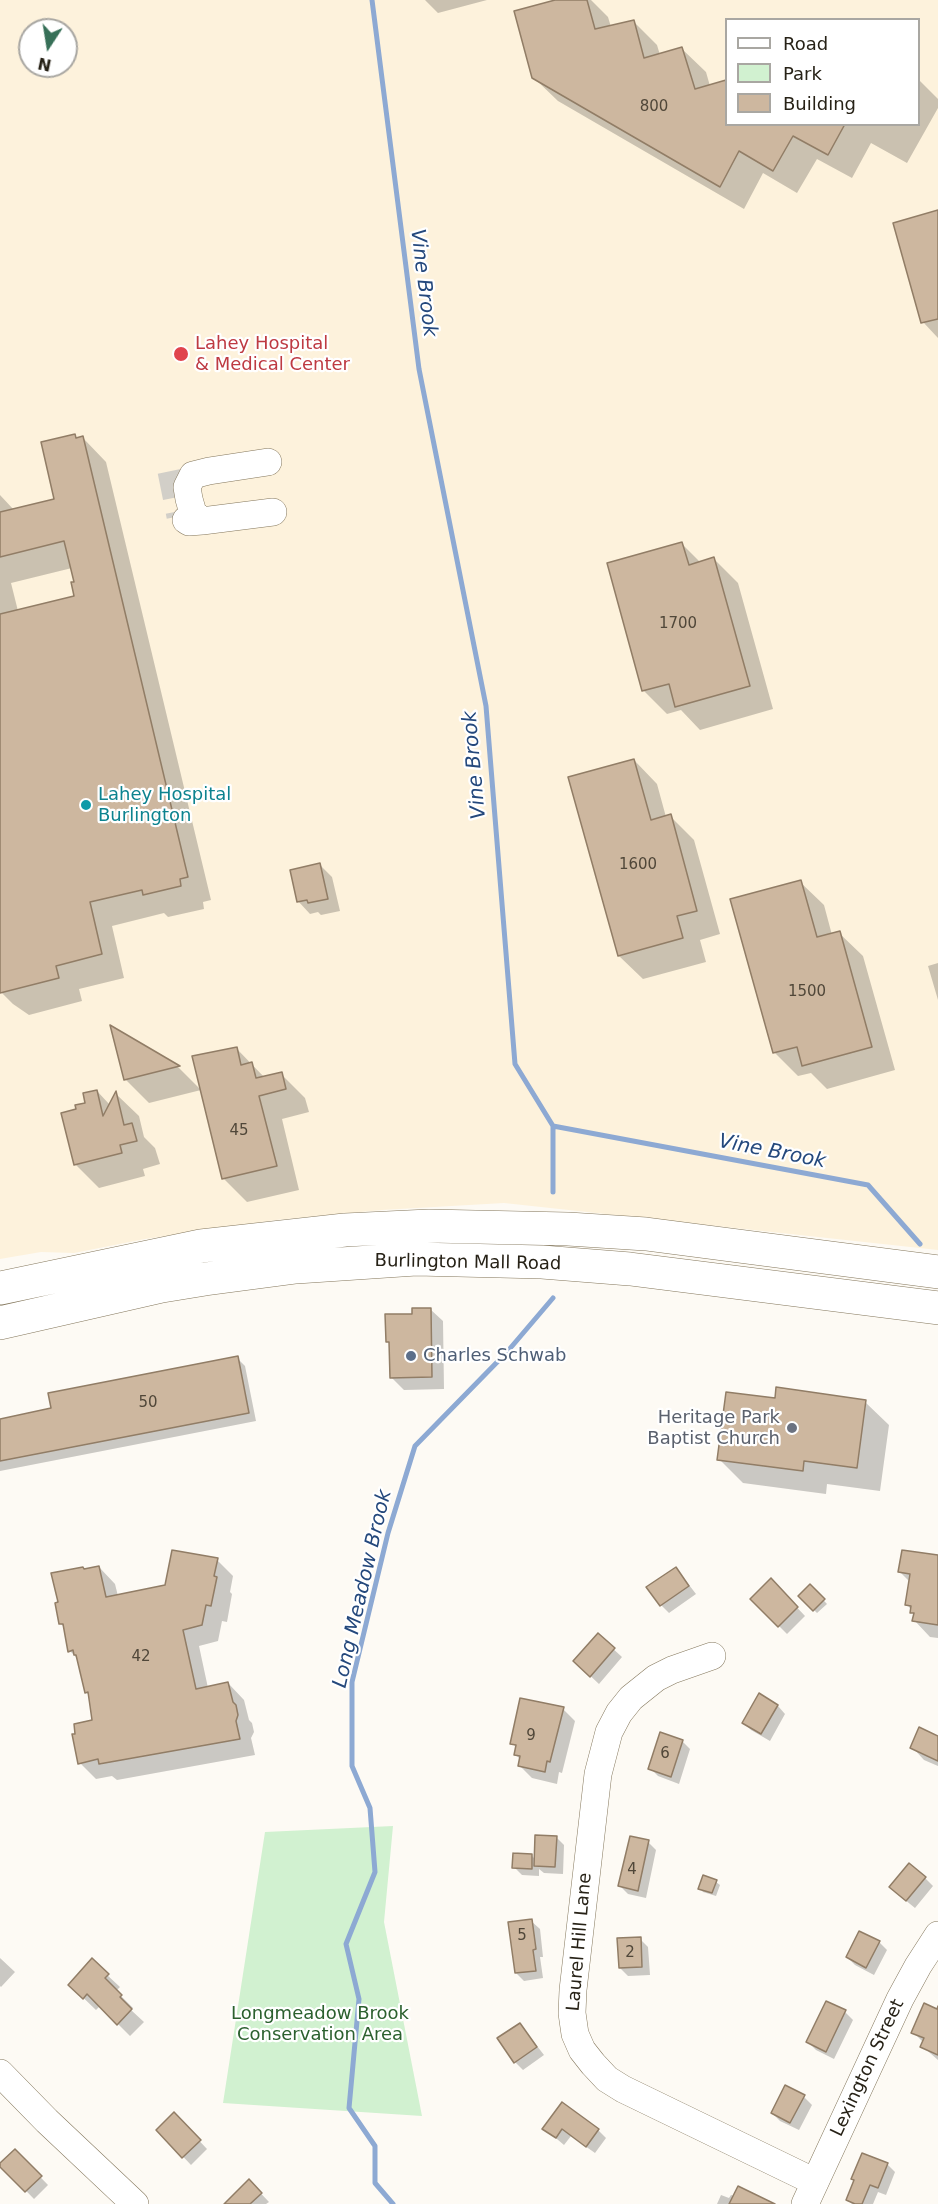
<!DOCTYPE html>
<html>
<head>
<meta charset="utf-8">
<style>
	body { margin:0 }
	#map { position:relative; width:938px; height:2204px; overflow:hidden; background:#fdfaf4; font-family:"DejaVu Sans",sans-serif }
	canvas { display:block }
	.legend { position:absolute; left:725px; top:18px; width:195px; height:108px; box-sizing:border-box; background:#fff; border:2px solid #a9a7a2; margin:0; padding:8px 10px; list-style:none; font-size:18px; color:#272217 }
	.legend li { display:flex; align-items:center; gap:12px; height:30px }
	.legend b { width:30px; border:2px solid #a9a7a2 }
	.north { position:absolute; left:18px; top:18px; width:60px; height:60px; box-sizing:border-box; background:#fff; border:2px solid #a9a7a2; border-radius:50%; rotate:192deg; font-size:16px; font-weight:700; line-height:24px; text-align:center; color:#272217 }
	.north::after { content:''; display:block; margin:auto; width:21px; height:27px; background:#377058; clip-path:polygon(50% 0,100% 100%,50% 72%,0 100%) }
</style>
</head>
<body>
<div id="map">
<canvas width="938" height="2204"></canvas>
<ul class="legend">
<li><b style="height:8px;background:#fff"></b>Road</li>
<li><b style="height:16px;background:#d1f1d0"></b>Park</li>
<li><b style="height:16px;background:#cdb79f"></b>Building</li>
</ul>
<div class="north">N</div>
</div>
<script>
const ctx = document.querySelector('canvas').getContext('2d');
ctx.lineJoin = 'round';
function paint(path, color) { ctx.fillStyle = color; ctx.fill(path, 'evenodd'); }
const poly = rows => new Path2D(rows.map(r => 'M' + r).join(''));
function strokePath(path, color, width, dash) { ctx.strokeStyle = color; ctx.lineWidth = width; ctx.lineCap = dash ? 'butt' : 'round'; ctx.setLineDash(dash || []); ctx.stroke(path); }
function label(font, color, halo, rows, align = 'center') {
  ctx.font = font + ' "DejaVu Sans",sans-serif'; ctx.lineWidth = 4.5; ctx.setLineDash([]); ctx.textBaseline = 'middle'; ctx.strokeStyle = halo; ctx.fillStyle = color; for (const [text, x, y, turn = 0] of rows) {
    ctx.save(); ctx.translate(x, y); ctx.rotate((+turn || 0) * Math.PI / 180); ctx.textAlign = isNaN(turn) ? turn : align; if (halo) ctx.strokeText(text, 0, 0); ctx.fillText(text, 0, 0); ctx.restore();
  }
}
const built = poly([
	[0,0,938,0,938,1250,504,1203,382,1210,276,1220,145,1239,74,1253,41,1252,0,1259],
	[726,20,918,20,918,124,726,124],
	[30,30,66,30,66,66,30,66]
]);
const green = poly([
	[393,1826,384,1922,422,2116,223,2103,265,1832]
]);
const shadow = poly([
	[425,0,487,0,438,13],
	[561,0,591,0,608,17,611,27,633,21,657,45,660,55,682,49,706,72,710,86,726,81,726,124,918,124,918,79,938,99,938,108,907,163,871,143,852,178,817,159,797,193,763,173,744,209,558,101,533,77],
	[938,212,938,338,923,322],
	[75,436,78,439,83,438,106,462,211,900,203,902,204,909,168,917,164,913,112,926,124,978,79,989,82,1001,29,1015,13,1004,0,991,0,495,14,510,56,500],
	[72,568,76,583,76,597,18,611,11,583],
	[682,544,701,563,714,559,738,583,773,709,700,730,681,710,667,714,643,690],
	[634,760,657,784,666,817,670,816,694,840,720,934,700,940,706,962,643,979,619,956],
	[320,865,332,877,340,911,321,915,318,912,310,914,298,901],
	[800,882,824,905,832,935,839,933,863,956,895,1070,827,1089,811,1073,798,1076,775,1053,732,900],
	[938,963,938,1000,928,966],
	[112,1028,179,1068,201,1090,149,1103,125,1079],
	[236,1048,265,1078,281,1074,305,1098,309,1112,282,1119,299,1190,247,1202,224,1179,194,1057],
	[97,1091,110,1105,116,1094,139,1116,144,1137,155,1148,160,1164,143,1169,145,1176,99,1188,75,1164,78,1110],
	[430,1309,443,1321,444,1389,404,1390,391,1377,391,1344,387,1341,414,1315],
	[237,1358,245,1366,256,1421,0,1471,0,1421,53,1410],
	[776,1400,865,1402,889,1425,880,1491,827,1484,826,1494,743,1483,719,1459],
	[938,1557,938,1638,930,1637,914,1620,915,1616,907,1604,910,1582,900,1572],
	[217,1560,233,1576,230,1592,232,1594,227,1622,222,1621,218,1641,199,1646,208,1688,228,1683,244,1700,249,1720,252,1723,254,1732,251,1738,255,1755,117,1780,112,1776,96,1779,80,1763,94,1722,90,1696,86,1692,79,1660,70,1651,65,1628,61,1624,85,1570,99,1567,115,1584,118,1596,166,1586],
	[676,1568,696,1594,669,1613,661,1605],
	[771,1580,805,1616,787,1634,752,1599],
	[810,1586,827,1604,817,1613,800,1596],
	[598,1635,622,1657,599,1684,583,1669],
	[759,1695,778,1706,785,1714,770,1741,751,1730,743,1722],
	[563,1709,575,1721,562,1773,559,1772,557,1784,532,1778,520,1766,521,1760,515,1754,517,1748,512,1743],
	[682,1741,690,1749,679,1784,658,1776,650,1768],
	[938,1741,938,1766,924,1760,912,1747],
	[556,1837,564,1845,563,1874,544,1873,539,1869,539,1876,522,1875,514,1867,531,1855,536,1860],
	[648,1842,656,1850,646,1898,628,1894,620,1886],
	[925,1878,933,1886,915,1908,899,1895],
	[716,1882,720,1885,716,1896,703,1892,700,1888],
	[531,1921,540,1929,543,1957,540,1957,543,1978,524,1981,516,1973],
	[640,1939,648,1947,650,1975,628,1976,620,1968],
	[879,1942,887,1950,874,1975,855,1965,847,1957],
	[0,1958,15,1972,1,1987,0,1986],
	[92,1961,120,1987,116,1991,133,2008,131,2010,144,2022,130,2036,100,2006,96,2010,70,1985],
	[938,2011,938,2060,922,2046,924,2043,913,2032],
	[845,2012,853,2020,834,2059,816,2050,808,2042],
	[520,2024,544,2055,523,2070,515,2062],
	[804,2097,812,2105,799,2130,780,2121,772,2113],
	[174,2114,207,2149,191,2165,158,2130],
	[544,2128,598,2130,606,2138,595,2153,571,2136,564,2145],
	[15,2151,48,2185,34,2199,1,2165],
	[887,2164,895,2172,886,2195,878,2192,873,2204,852,2204,848,2200],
	[249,2181,269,2202,266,2204,231,2204],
	[721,2195,729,2198,731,2195,764,2204,717,2204]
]);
const stream = poly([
	[372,0,419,369,486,706,515,1064,553,1126,868,1185,920,1244],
	[553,1192,553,1126],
	[393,2204,375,2183,375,2146,349,2108,359,1999,346,1944,375,1872,370,1808,352,1766,352,1682,388,1533,415,1446,507,1352,553,1298]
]);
const building = poly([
	[555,0,587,0,595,29,634,20,644,58,682,47,695,89,726,80,726,124,845,124,828,155,793,136,773,171,739,151,720,187,532,78,514,11,555,0],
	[938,210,938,319,921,323,893,223,938,210],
	[75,434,76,438,83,436,188,877,180,879,181,886,143,895,142,890,90,902,102,954,56,966,59,978,0,993,0,614,74,596,71,582,74,582,64,541,0,557,0,512,54,499,41,442,75,434],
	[682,542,689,565,714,557,750,686,675,707,669,684,642,691,607,563,682,542],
	[634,759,651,820,671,814,697,911,677,916,683,938,618,956,568,777,634,759],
	[320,863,328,899,308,903,307,900,297,902,290,870,320,863],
	[801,880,817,937,840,931,872,1047,802,1066,797,1047,773,1053,730,899,801,880],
	[110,1025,180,1066,124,1080,110,1025],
	[237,1047,241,1065,252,1062,256,1078,282,1072,286,1089,259,1096,277,1166,222,1179,192,1056,237,1047],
	[97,1090,103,1116,116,1091,124,1125,132,1123,137,1141,120,1145,122,1153,74,1165,61,1113,76,1109,75,1105,85,1103,83,1093,97,1090],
	[412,1308,431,1308,432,1377,390,1378,389,1342,386,1342,385,1314,412,1314,412,1308],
	[238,1356,249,1413,0,1461,0,1419,51,1408,48,1393,238,1356],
	[776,1387,866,1400,857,1468,804,1461,803,1471,717,1460,726,1392,775,1398,776,1387],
	[172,1550,218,1558,214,1576,217,1577,211,1606,206,1605,202,1625,183,1630,196,1689,228,1682,233,1702,236,1705,238,1715,236,1721,240,1739,99,1764,98,1759,78,1764,72,1734,75,1734,74,1724,92,1720,88,1692,85,1693,76,1655,74,1655,73,1650,68,1652,63,1624,59,1624,55,1603,58,1602,51,1573,83,1567,84,1569,99,1566,106,1597,165,1585,172,1550],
	[902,1550,938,1555,938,1625,912,1621,914,1613,910,1613,911,1606,905,1605,910,1574,898,1572,902,1550],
	[676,1567,689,1586,660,1606,646,1587,676,1567],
	[771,1578,798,1607,778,1627,750,1599,771,1578],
	[810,1584,825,1599,813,1611,798,1596,810,1584],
	[598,1633,615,1648,590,1677,573,1661,598,1633],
	[759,1693,778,1705,761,1734,742,1723,759,1693],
	[520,1698,564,1707,550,1762,547,1761,545,1772,518,1766,520,1756,514,1755,516,1745,510,1744,520,1698],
	[919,1727,938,1736,938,1761,910,1748,919,1727],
	[660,1732,683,1740,671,1777,648,1769,660,1732],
	[535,1835,557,1836,555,1867,534,1866,535,1835],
	[630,1836,649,1840,638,1891,618,1886,630,1836],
	[513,1853,532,1854,532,1869,512,1868,513,1853],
	[909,1863,926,1877,906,1901,889,1887,909,1863],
	[703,1875,717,1880,712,1893,698,1889,703,1875],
	[532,1919,536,1949,533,1950,536,1971,515,1973,508,1922,532,1919],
	[859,1931,880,1941,866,1968,846,1957,859,1931],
	[641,1937,642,1967,619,1968,617,1938,641,1937],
	[92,1958,109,1974,105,1978,122,1995,120,1997,132,2009,117,2025,87,1994,83,1999,68,1985,92,1958],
	[826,2001,846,2010,826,2052,806,2042,826,2001],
	[924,2003,937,2009,938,2006,938,2055,920,2047,924,2038,911,2033,924,2003],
	[520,2023,537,2047,514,2063,497,2038,520,2023],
	[785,2085,805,2095,790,2123,771,2113,785,2085],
	[562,2102,599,2129,586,2147,562,2129,556,2138,542,2129,562,2102],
	[174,2112,201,2140,182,2158,156,2130,174,2112],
	[15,2149,42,2176,25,2192,0,2167,0,2163,15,2149],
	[862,2153,888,2163,878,2188,870,2185,862,2204,855,2204,846,2200,854,2180,851,2179,862,2153],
	[249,2179,262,2193,250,2204,224,2204,249,2179],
	[738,2186,775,2204,729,2204,738,2186]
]);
const minorTunnel = poly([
	[171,471,180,516]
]);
const minor = poly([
	[186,520,189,522,202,521,273,512],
	[202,521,193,513,189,499,187,487,193,475,209,471,268,462],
	[712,1656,672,1670,656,1678,631,1698,619,1713,609,1732,598,1774,573,1990,572,2013,575,2034,582,2050,593,2064,607,2079,623,2089,815,2182],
	[0,2073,47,2121,135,2204],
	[805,2204,900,1999,918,1966,938,1935]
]);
const major = poly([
	[0,1288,201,1246,345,1230,429,1226,568,1229,646,1234,938,1272],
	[0,1323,162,1286,205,1279,296,1267,416,1259,542,1262,630,1269,938,1308]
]);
const markers = [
	[181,354,8,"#e0444e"],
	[86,805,6,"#0f9aa8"],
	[411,1356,6,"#5c6f8a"],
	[792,1428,6,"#6b7280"]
];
const numberNames = [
	["800",654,107],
	["1700",678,624],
	["1600",638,865],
	["1500",807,992],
	["45",239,1131],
	["50",148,1403],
	["42",141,1657],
	["9",531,1736],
	["6",665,1754],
	["4",632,1870],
	["5",522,1936],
	["2",630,1953]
];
const healthNames = [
	["Lahey Hospital",195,344],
	["& Medical Center",195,365]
];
const cultureNames = [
	["Lahey Hospital",98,795],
	["Burlington",98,816]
];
const streetNames = [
	["Burlington Mall Road",468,1263,1],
	["Laurel Hill Lane",580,1942,-85],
	["Lexington Street",868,2068,-65]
];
const serviceNames = [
	["Charles Schwab",423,1356]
];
const worshipNames = [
	["Heritage Park",780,1418],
	["Baptist Church",780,1439]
];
const parkNames = [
	["Longmeadow Brook",320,2014],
	["Conservation Area",320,2035]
];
const waterNames = [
	["Vine Brook",423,283,83],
	["Vine Brook",475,765,-95],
	["Vine Brook",772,1152,11],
	["Long Meadow Brook",363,1589,-77]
];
paint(built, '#fdf2dc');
paint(green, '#d1f1d0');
paint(shadow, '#0003');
strokePath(stream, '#8da9d3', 5);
paint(building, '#cdb79f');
strokePath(building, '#917d66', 1.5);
strokePath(minorTunnel, '#d2cfc8', 27, [27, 14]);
strokePath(minor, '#84775c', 28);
strokePath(major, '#84775c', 34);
strokePath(minor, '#fff', 27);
strokePath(major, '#fff', 33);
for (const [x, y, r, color] of markers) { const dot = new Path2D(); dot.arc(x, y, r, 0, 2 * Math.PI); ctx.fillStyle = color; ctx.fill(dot); strokePath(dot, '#fff', 2); }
label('15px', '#504739', null, numberNames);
label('18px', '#be3a42', '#fff', healthNames, 'left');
label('18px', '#0d838f', '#fff', cultureNames, 'left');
label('18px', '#272217', '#fff', streetNames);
label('18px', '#4e5e75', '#fff', serviceNames, 'left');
label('18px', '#5b616d', '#fff', worshipNames, 'right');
label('18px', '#2b602e', '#fff', parkNames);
label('italic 20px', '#24487c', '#fff', waterNames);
</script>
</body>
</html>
